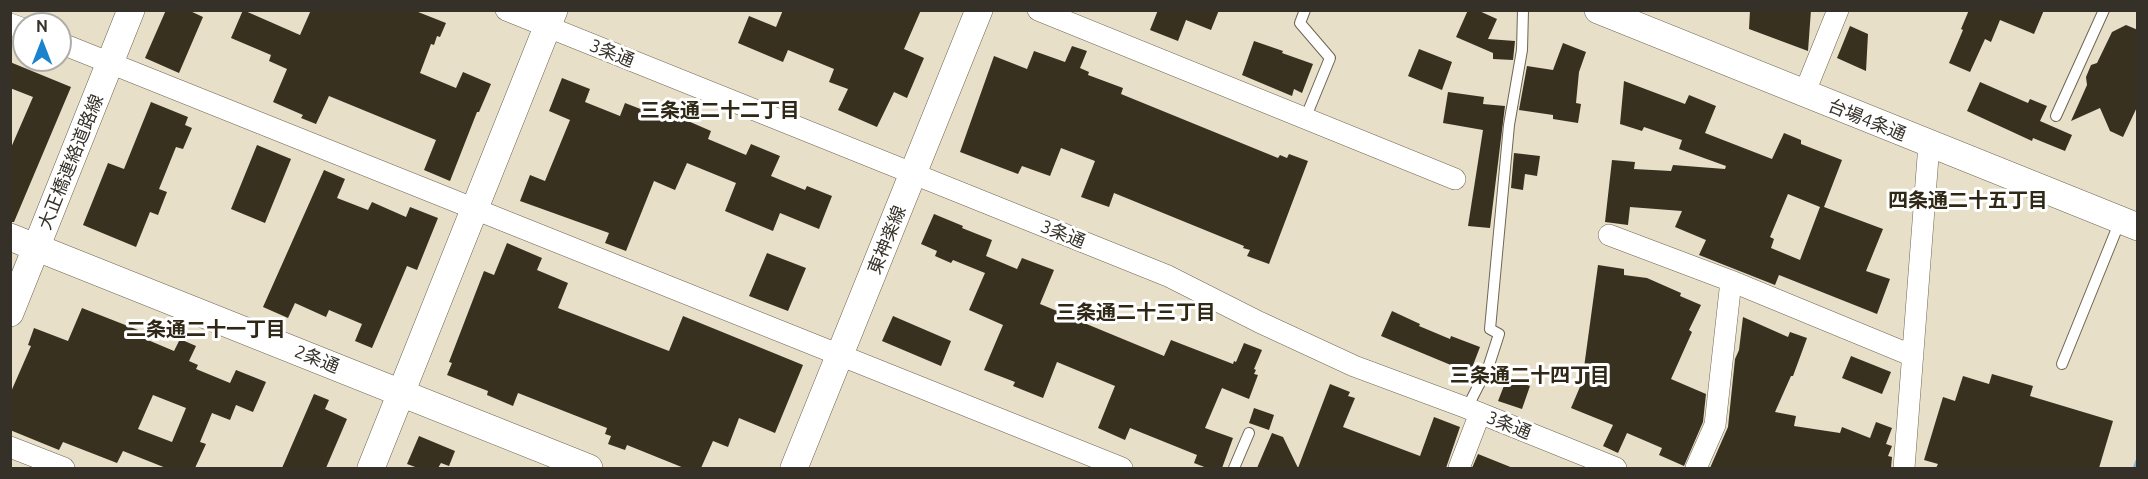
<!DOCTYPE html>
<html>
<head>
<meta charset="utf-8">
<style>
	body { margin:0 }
	#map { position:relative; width:2148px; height:479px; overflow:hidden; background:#e8dfc8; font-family:Ubuntu,sans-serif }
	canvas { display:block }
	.frame { position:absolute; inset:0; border:12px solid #353129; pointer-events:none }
	.north { position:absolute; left:12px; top:12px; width:60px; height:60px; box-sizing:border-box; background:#fff; border:2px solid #aeada9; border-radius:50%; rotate:0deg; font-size:16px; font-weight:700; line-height:24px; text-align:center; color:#353129 }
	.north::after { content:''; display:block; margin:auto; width:21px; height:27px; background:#1b83ce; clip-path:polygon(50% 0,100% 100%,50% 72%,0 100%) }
</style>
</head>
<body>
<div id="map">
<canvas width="2148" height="479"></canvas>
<div class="frame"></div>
<div class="north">N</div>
</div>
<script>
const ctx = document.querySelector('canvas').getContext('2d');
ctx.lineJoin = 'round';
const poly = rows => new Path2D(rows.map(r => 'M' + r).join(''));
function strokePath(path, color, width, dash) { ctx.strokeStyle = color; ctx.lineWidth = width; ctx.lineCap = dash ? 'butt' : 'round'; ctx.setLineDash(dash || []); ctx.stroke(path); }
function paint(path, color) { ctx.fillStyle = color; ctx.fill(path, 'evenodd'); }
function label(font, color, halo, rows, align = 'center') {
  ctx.font = font + ' Ubuntu,"Noto Sans JP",sans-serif'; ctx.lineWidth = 6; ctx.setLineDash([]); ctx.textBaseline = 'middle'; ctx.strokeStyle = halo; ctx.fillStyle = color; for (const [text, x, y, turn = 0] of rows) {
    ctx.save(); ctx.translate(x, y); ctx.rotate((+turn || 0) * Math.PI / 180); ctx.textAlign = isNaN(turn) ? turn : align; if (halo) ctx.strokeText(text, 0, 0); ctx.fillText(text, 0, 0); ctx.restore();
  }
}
const stream = poly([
	[2136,468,2138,462]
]);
const building = poly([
	[166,10,188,10,203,17,179,73,145,58],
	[243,10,300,35,311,10,413,10,446,23,440,37,437,36,434,45,431,44,420,73,456,88,463,72,491,84,479,112,477,112,450,181,424,170,436,140,329,96,316,124,301,118,303,115,273,102,287,69,269,61,271,55,231,38],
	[783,10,921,10,904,49,924,58,907,98,894,92,877,127,838,110,848,89,829,82,834,69,788,50,783,62,738,43,749,16,776,27],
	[1158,10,1219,10,1211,30,1186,20,1178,41,1150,30],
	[1468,10,1477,10,1497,19,1488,39,1515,41,1513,60,1493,59,1493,53,1456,37],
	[1750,10,1811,10,1808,51,1749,29],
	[1969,10,2044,10,2034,34,2000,20,1991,42,1985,39,1970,72,1949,63,1963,30,1961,29],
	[2126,25,2138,30,2138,105,2123,137,2110,131,2100,108,2071,121,2087,85,2086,77,2091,65,2097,63,2112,32],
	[1850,26,1868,34,1866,71,1837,58],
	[1254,41,1283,51,1282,53,1313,64,1302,93,1294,89,1292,96,1242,75],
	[1563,43,1586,52,1579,72,1576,103,1581,104,1578,123,1553,119,1553,115,1519,110,1527,66,1553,70],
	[1072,46,1087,51,1080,68,1089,72,1088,75,1123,88,1121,94,1278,158,1280,155,1287,158,1289,154,1308,161,1269,264,1247,256,1250,250,1243,248,1244,246,1114,193,1109,207,1081,197,1095,161,1061,148,1050,176,1022,166,1018,174,960,152,994,56,1027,69,1034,51,1065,62],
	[1419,49,1452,62,1442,90,1408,76],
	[10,62,71,87,14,222,10,222,10,150,33,97,10,88],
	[562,78,590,89,585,102,620,116,625,103,656,115,658,108,711,131,708,139,746,155,751,144,780,156,771,176,805,190,807,186,832,196,819,229,780,213,773,231,725,211,736,183,687,163,675,190,654,181,626,251,605,243,609,233,520,201,530,175,545,181,570,120,549,111],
	[1624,81,1685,104,1689,95,1716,106,1705,133,1772,159,1784,133,1801,140,1801,144,1842,160,1824,207,1883,229,1866,271,1890,279,1877,314,1779,275,1775,285,1699,255,1706,240,1675,227,1682,211,1630,207,1628,225,1605,222,1612,160,1635,162,1634,169,1671,171,1673,165,1725,169,1726,166,1679,149,1682,140,1644,127,1642,131,1620,124],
	[1788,194,1820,207,1800,260,1771,248,1774,239,1770,237],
	[1980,82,2028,103,2030,99,2047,106,2040,121,2072,135,2065,151,2033,138,2032,141,1967,111],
	[1448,92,1484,97,1483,104,1505,106,1490,228,1468,226,1483,130,1443,123],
	[151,102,188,117,185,125,192,128,183,149,176,147,159,189,167,192,158,215,150,212,136,247,83,225,108,163,124,169],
	[257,145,291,159,265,223,231,209],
	[1514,153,1540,156,1537,176,1525,174,1523,190,1511,188],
	[324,170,345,179,337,198,368,210,372,202,406,217,410,207,438,218,417,270,407,266,372,348,355,341,362,324,329,310,326,317,295,303,288,318,263,307],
	[934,214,963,226,962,228,992,240,986,256,1017,269,1022,258,1054,270,1040,304,1072,317,1072,318,1164,356,1171,340,1233,364,1234,361,1236,362,1244,343,1262,350,1254,369,1256,370,1254,374,1258,375,1249,399,1222,388,1205,428,1233,438,1222,468,1207,468,1194,463,1197,455,1130,428,1125,440,1098,428,1115,386,1057,362,1043,398,1013,386,1015,382,984,370,1003,325,969,310,985,273,953,260,951,263,935,256,937,251,921,244],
	[507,243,542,258,537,270,568,283,558,308,669,351,683,316,803,365,775,433,739,418,728,447,713,441,701,468,684,468,627,445,625,450,608,444,611,436,605,434,607,428,518,393,513,406,487,395,488,391,447,375,452,363,449,362,484,271,494,275],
	[767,253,806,268,788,311,749,296],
	[1598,265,1624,269,1624,275,1647,278,1681,293,1680,296,1701,305,1689,330,1692,332,1671,379,1706,394,1703,422,1684,466,1659,455,1662,448,1627,433,1618,453,1603,446,1613,425,1571,408,1582,382],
	[82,308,138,330,136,335,174,351,180,339,196,346,189,361,198,365,196,369,230,383,236,370,266,382,253,412,236,405,230,420,212,413,200,442,206,444,195,468,166,468,123,451,117,463,63,442,59,450,10,430,10,394,31,346,28,345,34,328,68,341],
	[153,395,186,408,172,442,138,429],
	[1392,311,1420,324,1419,326,1450,339,1451,336,1480,347,1470,373,1381,336],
	[893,316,951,341,941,366,882,341],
	[1743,317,1788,337,1790,332,1807,338,1793,376,1791,376,1775,412,1796,416,1794,426,1840,433,1842,427,1870,438,1876,422,1892,428,1886,444,1892,446,1888,456,1892,457,1891,468,1710,468,1728,427,1735,359,1739,350],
	[1851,356,1891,372,1882,394,1842,378],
	[1992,374,2033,386,2030,396,2113,421,2099,468,1936,468,1938,464,1924,460,1943,397,1955,401,1963,376,1989,384],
	[1507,378,1530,386,1522,409,1498,401],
	[1330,384,1350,392,1348,396,1355,398,1343,427,1420,456,1434,417,1460,427,1446,468,1298,468],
	[314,394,329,400,325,409,347,419,326,468,282,468],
	[1254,408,1274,415,1269,430,1249,423],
	[1272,433,1283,437,1298,468,1257,468],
	[419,436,455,451,449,466,441,463,438,468,418,468,407,464],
	[1478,454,1513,468,1472,468]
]);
const service = poly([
	[2056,116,2104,10],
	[1305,119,1330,58,1300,23,1305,10],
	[2062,364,2120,221],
	[1467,408,1489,365,1499,334,1490,329,1509,125,1522,50,1523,10],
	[1234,468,1249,433]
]);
const minor = poly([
	[506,10,1168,276,1259,322,1354,366,1467,408,1616,468],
	[1038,10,1455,179],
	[10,24,24,29],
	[60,43,1122,468],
	[1804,94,1838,10],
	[1609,235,1731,281,1913,356],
	[10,447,64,468],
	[1459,468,1480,413],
	[1696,468,1715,425,1731,281],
	[1904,468,1929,144]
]);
const tertiary = poly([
	[1598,10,2138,227],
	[10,237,589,468],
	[10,313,131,10],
	[371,468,554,10],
	[794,468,979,10]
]);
const streetNames = [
	["3条通",612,53,22],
	["台場4条通",1867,120,22],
	["大正橋連絡道路線",71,162,-68],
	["3条通",1063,234,22],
	["東神楽線",887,240,-68],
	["2条通",317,359,22],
	["3条通",1509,425,22]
];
const neighbourhoodNames = [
	["三条通二十二丁目",720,110],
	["四条通二十五丁目",1968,200],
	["三条通二十三丁目",1136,312],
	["二条通二十一丁目",206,329],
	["三条通二十四丁目",1530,375]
];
strokePath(stream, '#84b6e2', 6);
paint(building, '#39311f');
strokePath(service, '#6e6552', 12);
strokePath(minor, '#6e6552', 22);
strokePath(tertiary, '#6e6552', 28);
strokePath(service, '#fff', 10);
strokePath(minor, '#fff', 21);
strokePath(tertiary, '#fff', 27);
label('18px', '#353129', '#fff', streetNames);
label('bold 20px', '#302816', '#fff', neighbourhoodNames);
</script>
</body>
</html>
